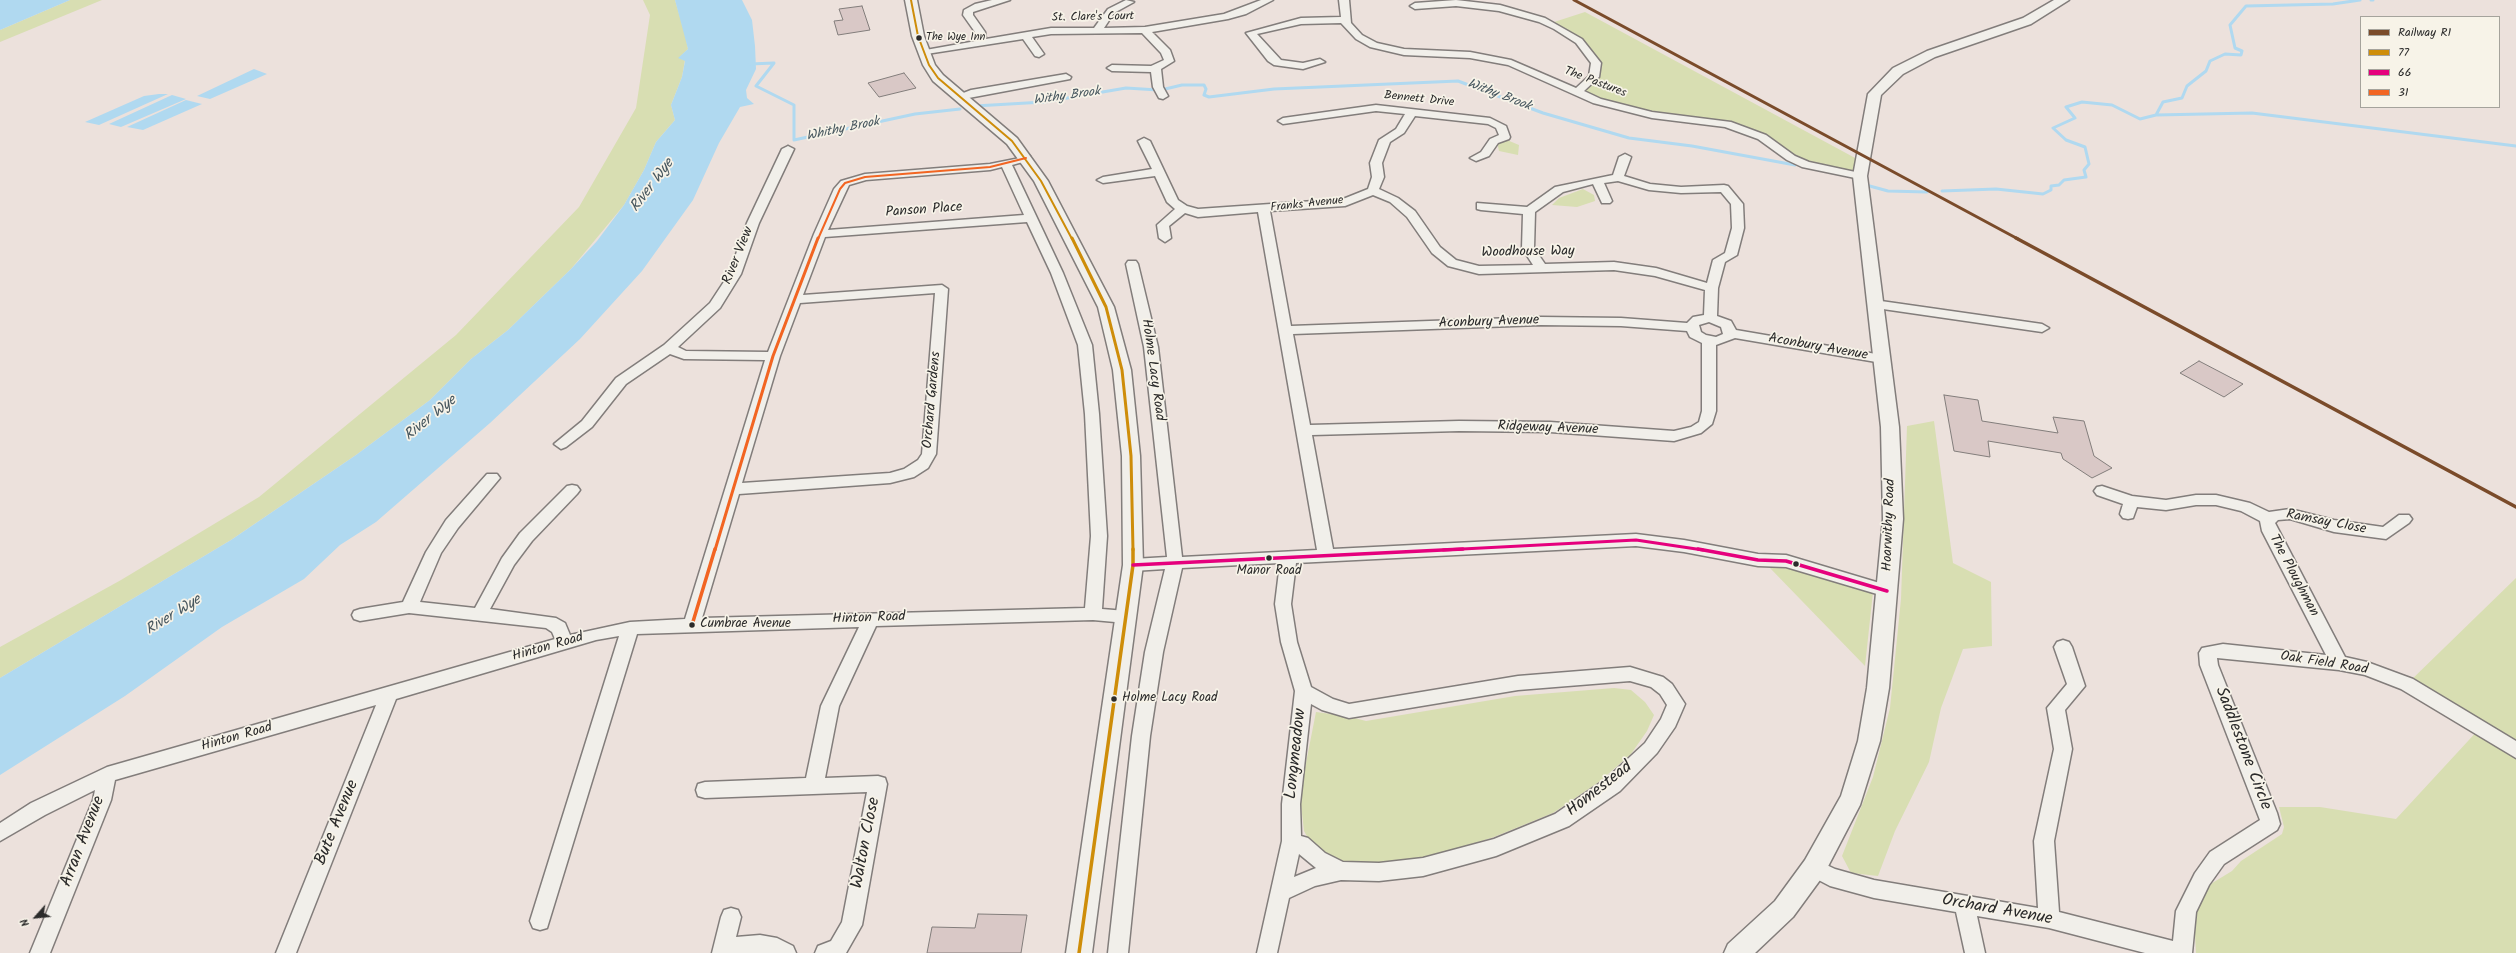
<!DOCTYPE html>
<html>
<head>
<meta charset="utf-8">
<style>
	body { margin:0 }
	#map { position:relative; width:2516px; height:953px; overflow:hidden; background:#ece1dc; font-family:Kalam,sans-serif }
	canvas { display:block }
	.legend { position:absolute; left:2360px; top:16px; width:140px; height:92px; box-sizing:border-box; background:#f7f3e8; border:1px solid #a5a39c; margin:0; padding:5px 7px; list-style:none; font-size:12px; color:#2b2b2b }
	.legend li { display:flex; align-items:center; gap:8px; height:20px }
	.legend b { width:20px; border:1px solid #a5a39c }
	.north { position:absolute; left:16px; top:897px; width:40px; height:40px; -webkit-text-stroke:3px #f7f3e8; paint-order:stroke; rotate:243deg; font-size:11px; font-weight:700; line-height:16px; text-align:center; color:#2b2b2b }
	.north::after { content:''; display:block; margin:auto; width:14px; height:18px; background:#2b2b2b; clip-path:polygon(50% 0,100% 100%,50% 72%,0 100%) }
</style>
</head>
<body>
<div id="map">
<canvas width="2516" height="953"></canvas>
<ul class="legend">
<li><b style="height:5px;background:#7a4b2a"></b>Railway R1</li>
<li><b style="height:5px;background:#ce8d09"></b>77</li>
<li><b style="height:5px;background:#e5007d"></b>66</li>
<li><b style="height:5px;background:#f26522"></b>31</li>
</ul>
<div class="north">N</div>
</div>
<script>
const ctx = document.querySelector('canvas').getContext('2d');
ctx.lineJoin = 'round';
function paint(path, color) { ctx.fillStyle = color; ctx.fill(path, 'evenodd'); }
const poly = rows => new Path2D(rows.map(r => 'M' + r).join(''));
function strokePath(path, color, width, dash) { ctx.strokeStyle = color; ctx.lineWidth = width; ctx.lineCap = dash ? 'butt' : 'round'; ctx.setLineDash(dash || []); ctx.stroke(path); }
function label(font, color, halo, rows, align = 'center') {
  ctx.font = font + ' Kalam,sans-serif'; ctx.lineWidth = 3.5; ctx.setLineDash([]); ctx.textBaseline = 'middle'; ctx.strokeStyle = halo; ctx.fillStyle = color; for (const [text, x, y, turn = 0] of rows) {
    ctx.save(); ctx.translate(x, y); ctx.rotate((+turn || 0) * Math.PI / 180); ctx.textAlign = isNaN(turn) ? turn : align; if (halo) ctx.strokeText(text, 0, 0); ctx.fillText(text, 0, 0); ctx.restore();
  }
}
const green = poly([
	[70,0,102,0,0,42,0,30],
	[643,0,675,0,685,34,688,49,679,58,685,60,682,77,671,105,675,120,656,142,644,170,624,205,571,269,508,330,471,359,430,400,356,455,231,540,0,678,0,647,121,580,259,497,456,335,579,207,636,108,650,15],
	[1585,12,1857,159,1860,176,1813,165,1791,156,1745,128,1652,115,1576,92,1594,76,1596,63,1582,43,1551,23],
	[1507,140,1519,145,1518,155,1499,151,1497,142],
	[1583,189,1594,195,1595,201,1577,207,1552,205,1559,198],
	[1934,421,1953,563,1991,582,1992,646,1963,649,1941,708,1929,762,1895,831,1878,876,1851,873,1842,856,1873,777,1890,708,1901,599,1907,426],
	[1769,567,1795,569,1873,592,1865,666],
	[2516,578,2516,953,2196,953,2194,916,2209,885,2232,871,2241,861,2282,834,2284,827,2279,807,2320,807,2396,819,2480,728,2407,684],
	[1614,688,1631,690,1645,702,1654,715,1647,731,1631,754,1599,782,1553,813,1494,837,1432,857,1394,862,1362,864,1339,861,1312,846,1304,831,1301,805,1303,778,1316,712,1347,716,1366,721,1515,696]
]);
const water = poly([
	[0,0,70,0,0,30],
	[675,0,742,0,752,20,755,46,756,69,746,90,747,98,754,104,740,107,719,143,693,200,642,271,580,339,490,423,376,522,340,545,304,579,222,627,125,696,0,775,0,678,231,540,356,455,430,400,471,359,508,330,571,269,597,241,624,205,644,170,656,142,675,120,671,105,682,77,685,61,678,58,688,49],
	[254,69,267,74,210,99,197,96],
	[159,94,168,94,99,125,85,122,144,96],
	[172,95,186,99,121,127,109,124],
	[186,100,202,104,143,130,127,127]
]);
const stream = poly([
	[2371,0,2373,0],
	[750,64,774,63,756,86,794,105,794,140,915,114,960,109],
	[1161,90,1182,85,1204,85,1206,89,1204,95,1209,97,1274,89,1458,81,1543,113,1629,138,1692,146,1795,165],
	[975,106,1044,102,1126,88,1158,90],
	[2156,115,2163,102,2182,98,2187,86,2206,71,2210,61,2225,54,2241,55,2242,51,2235,48,2230,25,2246,6,2333,4,2360,0],
	[1866,185,1888,191,1927,192],
	[1942,191,1996,189,2043,194,2051,190,2051,186,2059,185,2064,180,2086,177,2084,170,2089,164,2085,147,2066,140,2053,128,2075,118,2066,107,2082,102,2112,105,2140,119,2156,115,2252,113,2516,146]
]);
const building = poly([
	[862,6,870,30,838,35,834,21,843,20,839,9,862,6],
	[904,73,916,88,879,97,868,83,904,73],
	[2199,361,2243,384,2224,397,2180,373,2199,361],
	[1944,395,1978,400,1982,421,2058,433,2053,417,2084,421,2094,456,2112,468,2092,478,2063,459,2061,453,1988,441,1990,457,1954,451,1944,395],
	[978,914,1027,915,1021,953,927,953,932,927,975,928,978,914]
]);
const minor = poly([
	[992,0,1010,0,973,12,973,15,985,32,986,39,1051,28,1094,28,1108,9,1126,0,1134,2,1114,13,1104,28,1145,27,1224,14,1261,0,1273,0,1246,14,1228,19,1152,32,1170,50,1174,61,1161,69,1163,87,1168,96,1163,99,1159,98,1153,87,1151,72,1112,71,1107,68,1112,65,1151,66,1164,60,1161,53,1142,33,1051,34,1032,37,1044,54,1039,57,1035,56,1023,39,920,55,920,51,976,41,975,32,963,15,964,10,975,4,992,0],
	[1339,0,1349,0,1351,23,1362,35,1377,43,1404,49,1470,52,1511,60,1576,88,1589,76,1591,63,1576,43,1554,29,1539,22,1499,11,1456,6,1415,9,1410,6,1415,3,1456,0,1500,5,1545,18,1582,39,1601,63,1599,77,1584,91,1601,99,1652,112,1731,122,1766,135,1795,156,1809,162,1860,173,1866,176,1860,179,1802,167,1787,160,1758,139,1725,127,1652,118,1593,103,1508,65,1470,58,1404,55,1370,47,1356,39,1341,23,1301,24,1257,34,1281,60,1303,63,1320,59,1325,62,1303,69,1274,65,1268,61,1246,33,1301,18,1341,17,1339,0],
	[1066,74,1071,77,1070,79,958,100,953,97,971,90,1066,74],
	[1376,105,1490,118,1506,126,1510,137,1509,139,1498,143,1489,156,1476,161,1470,158,1481,152,1490,139,1499,135,1496,128,1488,124,1415,116,1404,133,1390,142,1382,163,1384,177,1379,189,1398,198,1415,211,1440,247,1456,260,1479,266,1533,265,1522,248,1523,214,1481,210,1477,209,1477,203,1527,207,1555,187,1613,175,1619,157,1625,154,1631,157,1624,176,1650,184,1681,187,1724,185,1728,186,1743,204,1744,228,1737,255,1725,262,1718,288,1717,316,1731,321,1736,330,1882,355,1889,359,1882,363,1735,338,1716,345,1716,411,1712,424,1701,433,1674,441,1550,432,1459,431,1312,435,1333,549,1636,534,1684,540,1758,554,1786,555,1893,587,1895,591,1893,595,1887,597,1786,567,1758,566,1684,552,1636,546,1296,563,1291,604,1297,642,1311,687,1333,699,1349,704,1518,676,1630,667,1663,677,1672,684,1685,704,1675,727,1657,753,1620,791,1569,826,1496,856,1423,876,1379,881,1341,880,1315,886,1289,898,1277,953,1257,953,1282,841,1282,804,1295,691,1281,642,1275,604,1280,563,1182,568,1163,652,1150,736,1128,953,1108,953,1132,736,1145,652,1165,569,1133,571,1127,569,1125,565,1127,561,1133,559,1167,557,1144,347,1126,264,1128,261,1136,261,1138,264,1158,347,1182,557,1317,550,1258,212,1198,217,1185,213,1169,226,1171,238,1165,242,1159,238,1157,225,1175,209,1167,202,1155,176,1103,183,1097,180,1103,177,1152,169,1138,141,1144,138,1150,141,1178,200,1187,206,1198,209,1343,199,1368,189,1372,177,1370,163,1379,140,1396,129,1405,114,1376,111,1283,124,1278,121,1283,118,1376,105],
	[1618,181,1649,190,1681,193,1721,192,1731,204,1732,228,1725,253,1713,260,1707,283,1656,268,1614,262,1545,264,1534,248,1535,212,1563,192,1593,184,1602,203,1610,203,1612,201,1604,183,1618,181],
	[1373,195,1390,202,1407,217,1432,253,1448,266,1479,274,1614,270,1655,276,1705,290,1704,315,1693,317,1687,323,1621,318,1541,317,1291,326,1270,211,1345,206,1373,195],
	[1709,322,1721,327,1723,334,1716,337,1706,335,1701,332,1699,325,1709,322],
	[1541,325,1621,326,1687,331,1690,337,1702,343,1702,411,1699,422,1691,427,1674,431,1550,422,1459,421,1310,425,1293,334,1541,325],
	[1630,681,1651,687,1660,694,1667,705,1661,719,1645,743,1606,779,1555,814,1494,839,1423,858,1379,863,1343,862,1325,853,1308,838,1301,836,1300,804,1311,704,1322,710,1349,718,1518,690,1630,681],
	[1299,854,1316,868,1294,877,1299,854],
	[788,146,794,149,759,223,741,274,720,308,678,347,686,351,768,352,814,234,834,189,841,181,865,174,990,164,1030,156,1030,160,1012,165,1063,273,1092,345,1099,414,1107,536,1102,609,1126,611,1132,613,1134,617,1132,621,1126,623,1093,620,876,626,839,706,825,778,878,776,885,778,887,784,862,925,846,953,815,953,818,946,831,941,842,922,867,792,705,798,698,796,696,790,698,784,705,782,806,778,821,706,859,627,637,634,547,928,540,930,533,928,530,921,619,636,596,640,396,699,296,953,276,953,376,705,115,780,111,800,50,953,30,953,93,800,95,790,45,815,0,841,0,823,31,803,107,767,555,639,552,632,546,628,409,613,360,621,354,619,352,615,354,611,360,609,403,602,426,552,446,520,487,474,497,474,500,478,458,528,441,553,420,602,475,608,502,558,520,533,567,486,572,485,577,486,580,490,577,494,532,541,514,565,490,609,556,618,565,623,570,635,630,622,685,619,765,360,684,359,670,354,626,384,592,427,566,447,561,449,554,444,582,421,616,378,664,345,710,303,729,274,747,223,782,149,788,146],
	[1002,167,1024,215,828,230,849,185,866,180,990,170,1002,167],
	[1027,222,1051,273,1078,345,1085,414,1091,536,1085,608,702,618,739,494,890,483,914,477,928,468,936,454,948,289,942,285,803,295,825,237,1027,222],
	[935,293,922,454,918,460,904,469,890,473,742,483,780,356,800,303,935,293],
	[1874,300,2042,324,2049,328,2042,332,1869,307,1868,304,1874,300],
	[2102,486,2132,496,2166,500,2196,495,2216,495,2250,503,2269,512,2290,509,2334,520,2383,527,2399,515,2409,515,2412,519,2409,523,2386,539,2334,532,2290,519,2278,520,2275,523,2345,657,2367,662,2413,679,2516,741,2516,758,2401,689,2365,675,2339,670,2217,658,2218,665,2277,813,2280,824,2277,830,2224,864,2209,885,2196,912,2192,953,2145,953,2049,928,1977,916,1985,953,1965,953,1956,912,1874,898,1830,886,1807,874,1804,868,1807,862,1814,859,1835,869,1874,880,2038,908,2034,841,2054,749,2047,708,2067,684,2054,647,2057,642,2063,640,2069,642,2072,647,2085,686,2065,710,2072,749,2054,841,2059,912,2173,941,2176,911,2195,873,2210,852,2260,820,2200,665,2199,653,2202,648,2223,644,2326,655,2262,531,2260,521,2241,511,2216,505,2196,505,2166,510,2137,507,2133,518,2128,519,2123,518,2120,514,2123,504,2097,495,2094,491,2097,487,2102,486],
	[731,908,738,910,741,917,736,937,760,935,777,938,793,946,796,953,712,953,721,917,724,910,731,908]
]);
const tertiary = poly([
	[905,0,917,0,924,36,935,65,943,75,1017,138,1048,181,1114,307,1131,370,1140,456,1143,565,1092,953,1066,953,1123,565,1122,456,1113,370,1098,307,1034,181,1007,144,933,81,923,65,912,36,905,0],
	[2054,0,2069,0,2031,24,1935,57,1903,74,1881,95,1867,176,1899,427,1903,519,1889,688,1880,741,1860,805,1823,876,1793,917,1755,953,1724,953,1728,944,1775,901,1805,860,1841,796,1858,741,1867,688,1883,519,1881,427,1853,176,1868,94,1893,68,1927,51,2023,18,2054,0]
]);
const bus1Far2 = poly([
	[911,0,918,36,929,65,938,78,1012,141,1041,181,1072,239]
]);
const bus1Far1 = poly([
	[1072,238,1106,307,1122,370,1131,456,1133,550]
]);
const bus1 = poly([
	[1079,953,1133,565,1133,549]
]);
const bus2Far1 = poly([
	[1443,550,1636,540,1703,550]
]);
const bus2 = poly([
	[1698,549,1758,560,1786,561,1887,591],
	[1133,565,1463,549]
]);
const bus3Far2 = poly([
	[818,239,840,189,845,183,865,177,990,167,1026,158]
]);
const bus3Far1 = poly([
	[715,550,773,356,818,238]
]);
const bus3 = poly([
	[692,625,715,549]
]);
const rail1Far1 = poly([
	[1574,0,2018,239]
]);
const rail1 = poly([
	[2016,238,2516,507]
]);
const markers = [
	[919,38,3.5,"#2b2b2b"],
	[1269,558,3.5,"#2b2b2b"],
	[1796,564,3.5,"#2b2b2b"],
	[692,625,3.5,"#2b2b2b"],
	[1114,699,3.5,"#2b2b2b"]
];
const farBusnames = [
	["The Wye Inn",926,38]
];
const farStreetnames = [
	["St. Clare's Court",1093,18,-1],
	["The Pastures",1595,83,21],
	["Bennett Drive",1419,100,6],
	["Franks Avenue",1307,205,-6]
];
const farWaternames = [
	["Withy Brook",1499,96,21],
	["Withy Brook",1067,97,-8],
	["Whithy Brook",843,130,-12]
];
const busNames = [
	["Manor Road",1269,572,"center"],
	["Cumbrae Avenue",700,625],
	["Holme Lacy Road",1122,699]
];
const streetNames = [
	["Panson Place",924,211,-4],
	["Woodhouse Way",1528,253,-1],
	["River View",739,256,-68],
	["Aconbury Avenue",1489,323,-2],
	["Aconbury Avenue",1818,348,10],
	["Holme Lacy Road",1152,370,82],
	["Orchard Gardens",933,400,-85],
	["Ridgeway Avenue",1548,429,2],
	["Ramsay Close",2326,523,11],
	["Hoarwithy Road",1890,525,-88],
	["The Ploughman",2293,576,62],
	["Hinton Road",869,619,-2],
	["Hinton Road",548,648,-16],
	["Oak Field Road",2324,664,9],
	["Hinton Road",237,738,-16]
];
const waterNames = [
	["River Wye",653,186,-53],
	["River Wye",431,419,-39],
	["River Wye",174,616,-32]
];
const nearStreetnames = [
	["Saddlestone Circle",2242,749,69],
	["Longmeadow",1297,754,-84],
	["Homestead",1600,790,-38],
	["Bute Avenue",338,823,-68],
	["Arran Avenue",84,842,-69],
	["Walton Close",867,843,-79],
	["Orchard Avenue",1997,911,10]
];
paint(green, '#d8deb2');
paint(water, '#b0d9f0');
strokePath(stream, '#b0d9f0', 3);
paint(building, '#d9c8c6');
strokePath(building, '#827d7b', 1);
strokePath(minor, '#827d7b', 3);
strokePath(tertiary, '#827d7b', 3);
paint(minor, '#f1efea');
paint(tertiary, '#f1efea');
strokePath(bus1Far2, '#ce8d09', 2);
strokePath(bus1Far1, '#ce8d09', 3);
strokePath(bus1, '#ce8d09', 3.5);
strokePath(bus2Far1, '#e5007d', 3);
strokePath(bus2, '#e5007d', 3.5);
strokePath(bus3Far2, '#f26522', 2);
strokePath(bus3Far1, '#f26522', 3);
strokePath(bus3, '#f26522', 3.5);
strokePath(rail1Far1, '#7a4b2a', 3);
strokePath(rail1, '#7a4b2a', 3.5);
for (const [x, y, r, color] of markers) { const dot = new Path2D(); dot.arc(x, y, r, 0, 2 * Math.PI); ctx.fillStyle = color; ctx.fill(dot); strokePath(dot, '#f7f3e8', 1.5); }
label('11px', '#2b2b2b', '#f7f3e8', farBusnames, 'left');
label('12px', '#2b2b2b', '#f7f3e8', farStreetnames);
label('italic 13px', '#46565e', '#f7f3e8', farWaternames);
label('13px', '#2b2b2b', '#f7f3e8', busNames, 'left');
label('14px', '#2b2b2b', '#f7f3e8', streetNames);
label('italic 15px', '#46565e', '#f7f3e8', waterNames);
label('17px', '#2b2b2b', '#f7f3e8', nearStreetnames);
</script>
</body>
</html>
